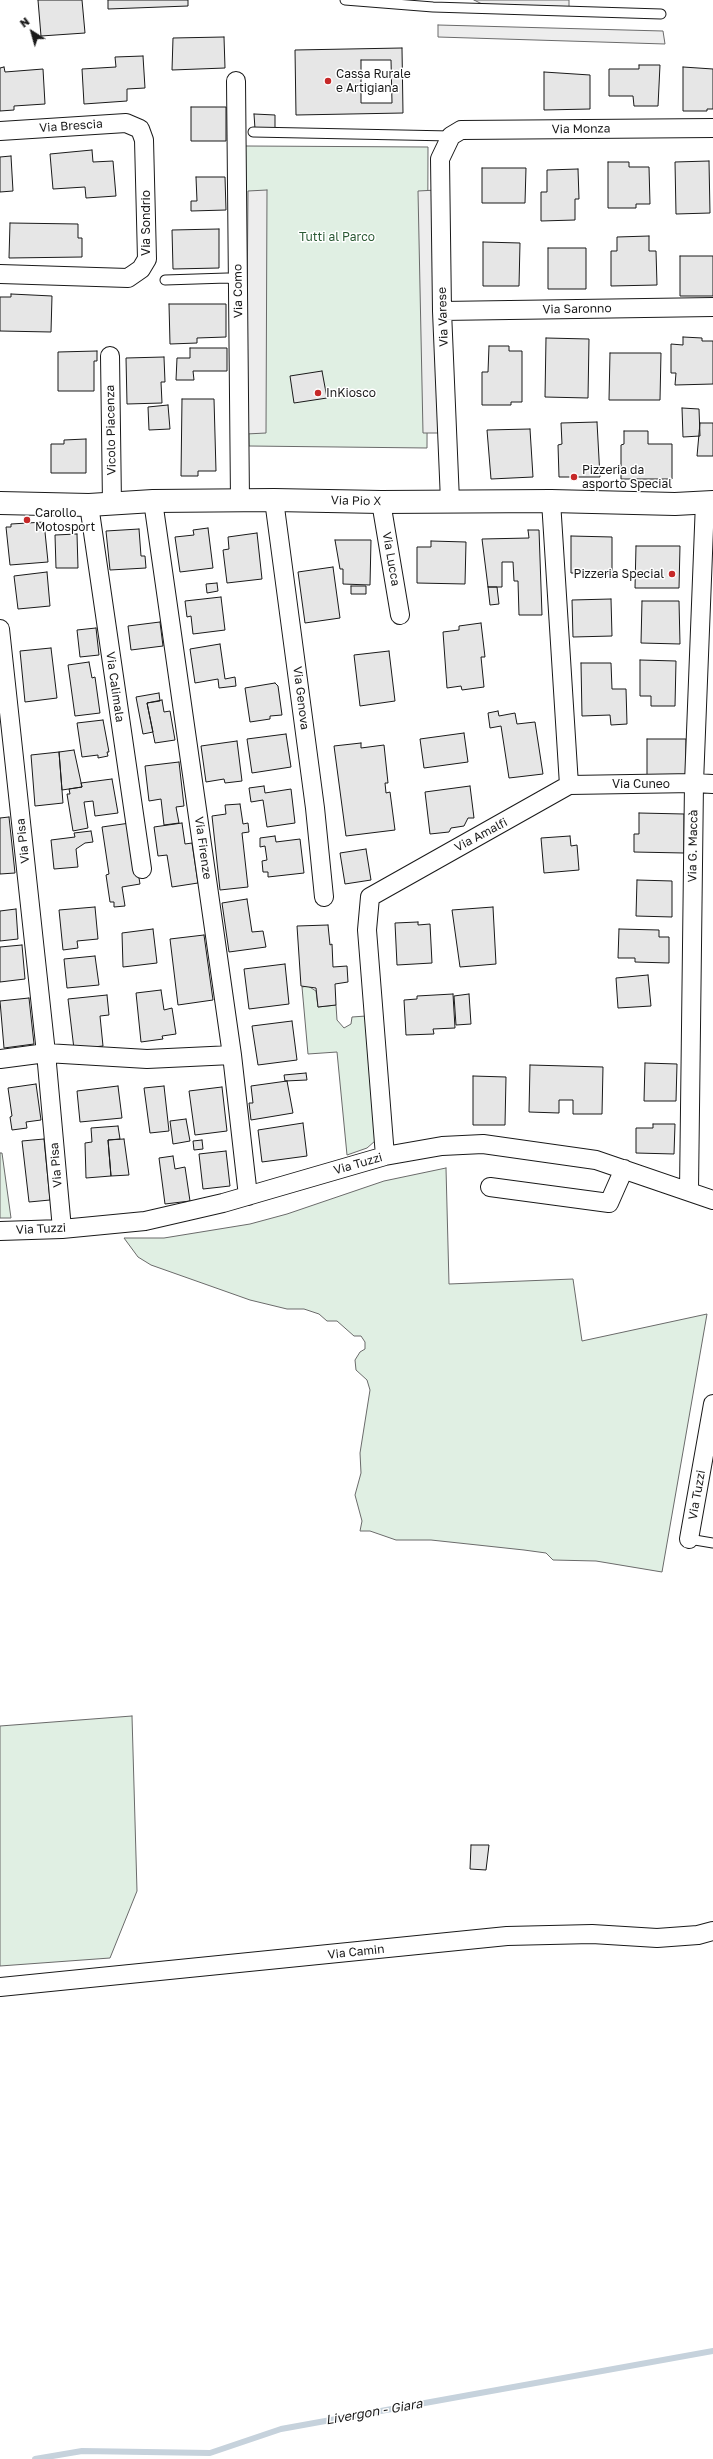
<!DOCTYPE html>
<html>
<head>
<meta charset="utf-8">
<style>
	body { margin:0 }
	#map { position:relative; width:713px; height:2459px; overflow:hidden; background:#fff; font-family:"Golos Text",sans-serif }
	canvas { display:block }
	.north { position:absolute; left:12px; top:12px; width:40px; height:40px; -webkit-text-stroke:3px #fff; paint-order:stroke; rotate:323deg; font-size:11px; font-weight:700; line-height:16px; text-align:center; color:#1a1a1a }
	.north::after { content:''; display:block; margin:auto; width:14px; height:18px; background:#1a1a1a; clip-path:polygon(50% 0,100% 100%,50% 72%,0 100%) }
</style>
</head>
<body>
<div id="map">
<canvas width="713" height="2459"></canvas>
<div class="north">N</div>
</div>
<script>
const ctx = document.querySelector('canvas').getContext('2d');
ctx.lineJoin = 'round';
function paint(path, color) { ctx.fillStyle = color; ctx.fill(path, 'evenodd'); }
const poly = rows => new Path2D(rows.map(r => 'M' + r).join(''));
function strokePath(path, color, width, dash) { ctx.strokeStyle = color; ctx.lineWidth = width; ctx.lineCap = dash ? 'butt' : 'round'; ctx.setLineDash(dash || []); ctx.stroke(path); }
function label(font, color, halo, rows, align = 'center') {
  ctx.font = font + ' "Golos Text",sans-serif'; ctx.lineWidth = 3; ctx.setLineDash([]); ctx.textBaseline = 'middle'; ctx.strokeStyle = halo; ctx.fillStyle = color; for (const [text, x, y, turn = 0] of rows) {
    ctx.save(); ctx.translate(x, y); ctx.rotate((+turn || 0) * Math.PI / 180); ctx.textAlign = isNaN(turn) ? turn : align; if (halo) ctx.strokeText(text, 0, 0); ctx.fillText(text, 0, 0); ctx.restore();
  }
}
const green = poly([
	[245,146,428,147,427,448,249,446,245,146],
	[308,986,316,991,318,1007,336,1005,337,1020,344,1028,351,1024,352,1017,366,1016,375,1141,367,1148,347,1155,337,1052,308,1054,302,987,308,986],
	[0,1153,2,1153,11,1218,0,1218,0,1153],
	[446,1168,449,1284,573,1279,582,1341,707,1314,662,1572,596,1561,553,1560,546,1553,524,1550,431,1540,396,1540,370,1531,360,1531,362,1521,355,1495,361,1473,360,1453,370,1390,367,1380,356,1370,355,1360,360,1352,365,1349,365,1342,361,1336,354,1336,337,1321,327,1321,319,1314,304,1309,287,1309,250,1300,151,1265,138,1257,124,1238,164,1238,250,1224,287,1214,384,1181,446,1168],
	[132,1716,137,1891,110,1958,0,1966,0,1726,132,1716]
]);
const parking = poly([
	[474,0,569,0,569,10,488,7,474,0],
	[438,25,663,31,665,44,438,37,438,25],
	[267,190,266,433,246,434,248,191,267,190],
	[437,190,443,433,423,433,418,191,437,190]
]);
const stream = poly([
	[35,2459,82,2451,210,2453,281,2429,713,2351]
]);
const building = poly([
	[38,0,82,0,85,33,41,36,38,0],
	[108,0,188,0,188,6,108,9,108,0],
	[224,37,225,68,172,70,173,38,224,37],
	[402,48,403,113,296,115,295,50,402,48],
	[361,60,391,60,392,103,361,103,361,60],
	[143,56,145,88,127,89,127,101,84,104,82,69,116,67,115,57,143,56],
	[639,65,660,65,658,106,634,106,633,96,609,96,609,69,639,69,639,65],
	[4,67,5,72,43,69,45,104,14,106,14,110,0,111,0,68,4,67],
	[683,67,713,69,713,109,707,109,707,111,683,111,683,67],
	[544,72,590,75,590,109,544,110,544,72],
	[191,107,226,107,226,141,191,141,191,107],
	[254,114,275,115,275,130,255,129,254,114],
	[92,150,93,162,113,161,116,196,86,198,85,187,53,189,50,154,92,150],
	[11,156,13,191,0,192,0,157,11,156],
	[709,161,710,213,676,214,675,162,709,161],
	[608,162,629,162,629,167,649,167,650,204,636,204,636,208,608,208,608,162],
	[482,168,526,168,525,203,482,203,482,168],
	[578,169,579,199,575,199,575,220,541,221,541,192,547,192,547,170,578,169],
	[196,177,225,177,226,210,191,211,191,201,197,201,196,177],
	[10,223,78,224,78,238,82,238,82,257,9,258,10,223],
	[219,229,219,268,173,269,172,230,219,229],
	[649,236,649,251,656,251,657,285,611,286,611,251,617,251,617,237,649,236],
	[483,242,520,243,519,286,483,286,483,242],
	[548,248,586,248,586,289,548,289,548,248],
	[680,256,713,256,713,296,680,296,680,256],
	[11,294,52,296,51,332,0,331,0,297,11,297,11,294],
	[169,304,226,304,226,337,197,338,197,343,170,344,169,304],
	[683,337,702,338,702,341,713,341,713,384,675,385,676,373,671,373,671,344,683,345,683,337],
	[546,338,589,339,588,398,545,397,546,338],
	[489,346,509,346,509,351,522,351,522,402,511,402,511,405,482,405,482,372,488,372,489,346],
	[190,348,227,348,227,371,193,371,194,380,176,380,177,358,190,358,190,348],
	[97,351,97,361,94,361,94,391,58,391,58,352,97,351],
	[610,353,661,353,660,400,609,400,610,353],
	[164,357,165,382,161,382,162,403,127,404,126,358,164,357],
	[322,371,327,398,294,403,290,376,322,371],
	[182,399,214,399,216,471,198,471,198,476,181,476,182,399],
	[168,405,170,429,149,430,148,407,168,405],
	[682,408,699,409,700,436,683,437,682,408],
	[597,422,600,477,559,477,558,445,562,444,561,423,597,422],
	[700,423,713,423,713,456,697,456,700,423],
	[530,429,533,477,491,479,487,430,530,429],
	[624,431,648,431,648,444,672,444,672,479,621,479,621,445,624,444,624,431],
	[86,439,86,473,51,473,51,444,64,444,64,440,86,439],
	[44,522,48,562,10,565,6,527,11,527,11,524,44,522],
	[208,528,213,568,180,572,175,537,194,535,193,530,208,528],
	[139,529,141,556,145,556,146,568,110,570,106,531,139,529],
	[528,530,539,530,542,615,519,615,518,581,514,581,513,562,502,562,502,587,488,587,482,539,529,538,528,530],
	[257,533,262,579,227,583,223,550,229,549,228,537,257,533],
	[77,534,78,568,56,568,55,535,77,534],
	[571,536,612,537,612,574,571,573,571,536],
	[335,540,371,540,370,585,343,584,343,569,340,569,335,540],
	[431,541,466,542,465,584,417,583,417,547,431,547,431,541],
	[636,546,680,546,679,588,635,588,636,546],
	[333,567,340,618,305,623,298,572,333,567],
	[47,572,50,606,18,609,14,576,47,572],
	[217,583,218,591,207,593,206,584,217,583],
	[351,586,366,586,366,594,351,594,351,586],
	[488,587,497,587,499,604,490,605,488,587],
	[221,597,225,630,193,634,191,616,187,617,185,601,221,597],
	[611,599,612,636,573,637,572,600,611,599],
	[642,601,679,601,680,644,641,643,642,601],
	[160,622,163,646,131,650,128,626,160,622],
	[481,623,485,657,481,657,484,687,462,690,461,686,447,688,443,632,459,630,459,626,481,623],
	[96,628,99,655,80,657,77,630,96,628],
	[220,644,225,679,235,677,236,686,219,688,218,679,195,683,190,649,220,644],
	[51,648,57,698,25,702,20,651,51,648],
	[389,651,395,701,360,706,354,655,389,651],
	[640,660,676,661,675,706,651,706,651,696,640,696,640,660],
	[89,662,92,678,95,677,100,713,75,716,68,665,89,662],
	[581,663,611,663,612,689,626,689,627,724,611,725,610,715,582,716,581,663],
	[275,683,278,686,282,715,270,716,270,719,250,722,245,688,275,683],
	[159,693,160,701,147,703,153,732,143,734,136,697,159,693],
	[162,700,164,712,170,711,175,740,155,743,147,703,162,700],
	[498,711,499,716,515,713,517,724,535,722,543,774,509,778,501,726,490,728,488,713,498,711],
	[103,720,109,752,107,752,108,756,98,758,98,755,82,757,77,723,103,720],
	[464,733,468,762,424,768,420,739,464,733],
	[286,734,291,767,252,773,247,739,286,734],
	[647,739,686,739,686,775,647,776,647,739],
	[237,741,242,781,225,783,224,779,206,782,201,746,237,741],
	[361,743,361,748,384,745,388,783,385,783,386,793,390,792,395,830,346,836,334,746,361,743],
	[74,750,82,787,62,790,59,752,74,750],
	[59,752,63,803,35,806,31,755,59,752],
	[179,762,184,806,176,807,179,823,164,825,161,799,149,801,145,766,179,762],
	[112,779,118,813,95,816,93,801,84,802,88,828,73,831,67,794,70,794,69,789,82,787,81,783,112,779],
	[264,786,265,793,291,789,295,823,267,827,263,800,251,802,249,788,264,786],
	[470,786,474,818,468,818,464,826,451,828,449,832,430,834,425,792,470,786],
	[240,804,243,824,248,823,249,832,242,833,248,887,220,890,212,816,226,814,225,805,240,804],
	[639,813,684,814,684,853,634,852,634,834,639,834,639,813],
	[9,817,15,873,0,874,0,818,9,817],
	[130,823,140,884,122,887,125,906,114,907,114,902,110,902,106,875,109,874,102,827,130,823],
	[182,823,185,844,192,843,198,883,172,887,167,855,158,856,154,827,182,823],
	[91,831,93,842,85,843,76,849,78,867,54,869,51,840,75,837,74,833,91,831],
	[275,836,276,842,300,839,304,873,268,877,268,872,263,872,262,861,267,860,265,846,260,847,260,838,275,836],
	[570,836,571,846,577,845,579,870,544,873,541,838,570,836],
	[366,849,371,880,345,884,340,853,366,849],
	[637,880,672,881,672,917,636,916,637,880],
	[247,899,252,932,263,931,266,947,229,952,222,903,247,899],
	[95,907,98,939,77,941,78,948,63,950,59,910,95,907],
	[493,907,496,964,460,967,452,910,493,907],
	[16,909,18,939,0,941,0,911,16,909],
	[418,922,418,925,430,924,432,963,397,965,395,923,418,922],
	[328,925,330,945,332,944,333,967,347,966,348,982,335,984,336,1005,318,1007,316,988,301,986,297,926,328,925],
	[153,929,157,963,123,967,122,933,153,929],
	[619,929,659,930,659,937,669,937,669,963,635,962,635,958,618,958,619,929],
	[204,935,213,1000,178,1005,170,939,204,935],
	[22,945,25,979,0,982,0,947,22,945],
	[95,956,99,985,67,988,64,959,95,956],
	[285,964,289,1004,249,1009,244,969,285,964],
	[648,975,651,1006,618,1008,616,978,648,975],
	[161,990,164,1010,172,1008,176,1034,162,1036,163,1039,141,1042,136,993,161,990],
	[453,994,455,1028,433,1029,434,1034,406,1035,404,1000,417,999,417,996,453,994],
	[469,994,471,1024,456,1025,454,996,469,994],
	[107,995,109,1015,100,1016,103,1046,74,1049,68,999,107,995],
	[29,998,34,1044,4,1048,0,1001,29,998],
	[292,1021,297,1060,258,1065,252,1026,292,1021],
	[645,1063,677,1064,676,1101,644,1101,645,1063],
	[530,1065,603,1067,602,1114,573,1114,573,1100,559,1100,559,1113,529,1112,530,1065],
	[306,1073,307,1080,285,1081,284,1075,306,1073],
	[473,1076,506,1077,505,1125,473,1125,473,1076],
	[287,1081,293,1113,251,1120,249,1103,253,1103,251,1086,287,1081],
	[36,1084,41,1120,26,1122,27,1128,12,1130,10,1117,12,1116,8,1088,36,1084],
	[118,1086,122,1118,80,1122,77,1091,118,1086],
	[164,1086,169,1131,150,1133,144,1088,164,1086],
	[222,1087,227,1131,195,1135,189,1091,222,1087],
	[186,1119,190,1141,173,1144,170,1121,186,1119],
	[303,1123,307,1156,262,1162,258,1130,303,1123],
	[653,1124,675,1124,674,1154,636,1153,636,1128,653,1128,653,1124],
	[118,1126,120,1139,108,1140,111,1176,86,1178,85,1143,92,1142,91,1128,118,1126],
	[44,1139,50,1200,29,1202,22,1141,44,1139],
	[124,1139,129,1175,111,1176,108,1140,124,1139],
	[202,1140,203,1149,194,1150,193,1141,202,1140],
	[226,1151,230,1186,203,1189,199,1154,226,1151],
	[173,1156,175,1169,185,1167,190,1201,165,1204,159,1158,173,1156],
	[471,1845,489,1845,486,1870,470,1869,471,1845]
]);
const lane = poly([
	[345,0,433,7,661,14],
	[253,132,451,136],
	[165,280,227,278,233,279,238,283],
	[689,1539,713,1543]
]);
const street = poly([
	[236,81,240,500],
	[0,131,126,123,140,129,144,140,147,259,141,269,128,278,0,274],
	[442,311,713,307],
	[110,356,112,504],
	[274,500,315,808,324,897],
	[153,501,232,1055,248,1196],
	[450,501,442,311,440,159,451,136,461,130,713,128],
	[381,502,400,615],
	[89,505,142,869],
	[0,629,46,1053,62,1229],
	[569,785,694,783,713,784],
	[0,1059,46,1053,147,1059,232,1055],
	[385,1156,367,930,370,897,569,785,551,501],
	[490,1187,609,1203,624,1169],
	[689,1190,694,783,705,502],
	[0,1231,62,1229,145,1221,223,1203,385,1156,442,1146,483,1144,596,1160,713,1200],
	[689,1539,713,1404],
	[0,1987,507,1936,592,1934,657,1938,698,1935,713,1931]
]);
const secondary = poly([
	[0,503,89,505,153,501,274,500,381,502,551,501,675,504,713,502]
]);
const markers = [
	[328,81,4,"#c62828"],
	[318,393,4,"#c62828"],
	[574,477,4,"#c62828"],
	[27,520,4,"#c62828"],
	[672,574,4,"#c62828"]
];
const poiNames = [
	["Cassa Rurale",336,74],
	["e Artigiana",336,88],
	["InKiosco",326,393],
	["Pizzeria da",582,470],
	["asporto Special",582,484],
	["Carollo",35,513],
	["Motosport",35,527],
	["Pizzeria Special",664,574,"right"]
];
const streetNames = [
	["Via Brescia",71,126,-4],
	["Via Monza",581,129,-1],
	["Via Sondrio",146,223,-90],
	["Via Como",238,291,-91],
	["Via Saronno",577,309,-1],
	["Via Varese",443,317,-92],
	["Vicolo Piacenza",111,430,-91],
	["Via Pio X",356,501,1],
	["Via Lucca",391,559,80],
	["Via Calimala",115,687,82],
	["Via Genova",301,698,83],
	["Via Cuneo",641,784],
	["Via Amalfi",481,835,-28],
	["Via Pisa",23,841,-96],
	["Via G. Maccà",693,846,-89],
	["Via Firenze",203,848,82],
	["Via Tuzzi",358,1164,-16],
	["Via Pisa",56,1165,-95],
	["Via Tuzzi",41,1229,-3],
	["Via Tuzzi",697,1495,-80],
	["Via Camin",356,1952,-6]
];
const parkNames = [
	["Tutti al Parco",337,237]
];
const waterNames = [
	["Livergon - Giara",374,2412,-10]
];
paint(green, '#e0efe3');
strokePath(green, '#6a6a6a', 1);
paint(parking, '#ededed');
strokePath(parking, '#6a6a6a', 1);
strokePath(stream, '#c6d2dc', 6);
paint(building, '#e6e6e6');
strokePath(building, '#1a1a1a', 1);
strokePath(lane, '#1a1a1a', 11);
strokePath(street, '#1a1a1a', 20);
strokePath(secondary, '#1a1a1a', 24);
strokePath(lane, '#fff', 9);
strokePath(street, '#fff', 18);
strokePath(secondary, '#fff', 22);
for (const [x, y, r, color] of markers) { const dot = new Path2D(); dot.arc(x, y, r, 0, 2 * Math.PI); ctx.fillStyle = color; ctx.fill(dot); strokePath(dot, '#fff', 1.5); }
label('12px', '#1a1a1a', '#fff', poiNames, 'left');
label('12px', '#1a1a1a', '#fff', streetNames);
label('12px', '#2b5a34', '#fff', parkNames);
label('italic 13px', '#1a1a1a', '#fff', waterNames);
</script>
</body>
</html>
